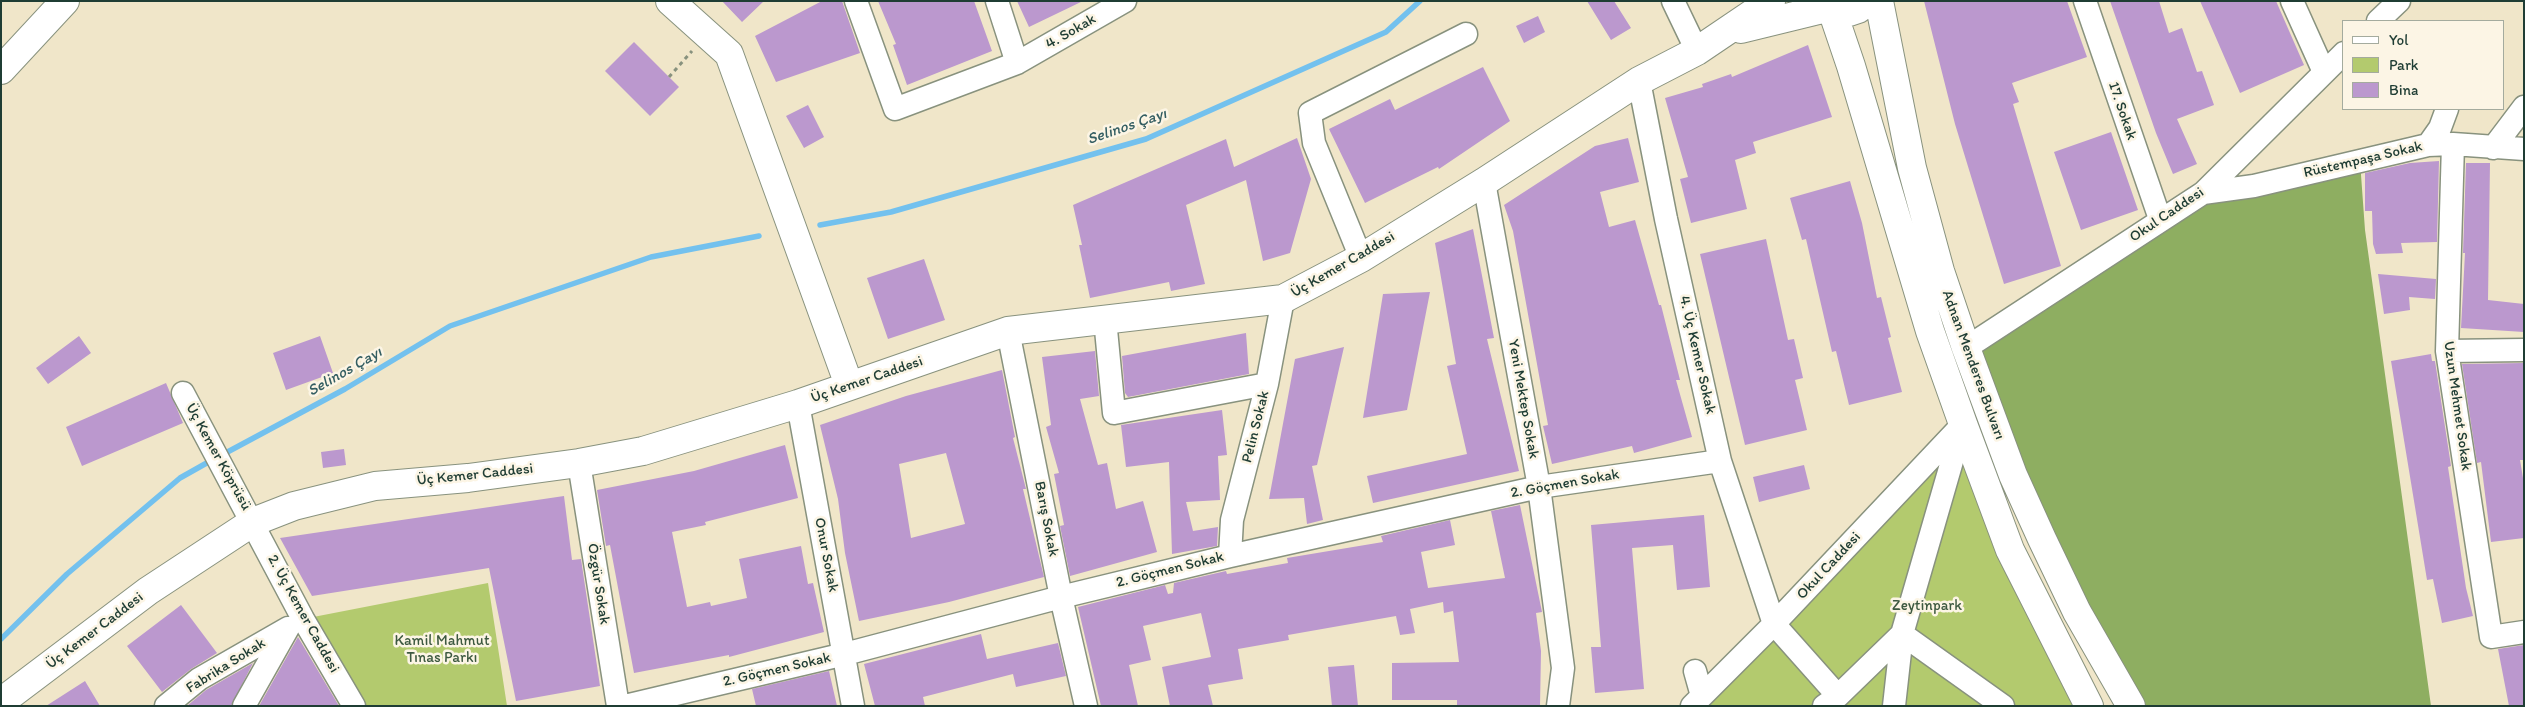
<!DOCTYPE html>
<html>
<head>
<meta charset="utf-8">
<style>
	body { margin:0 }
	#map { position:relative; width:2525px; height:707px; overflow:hidden; background:#f0e6c9; font-family:Itim,sans-serif }
	canvas { display:block }
	.frame { position:absolute; inset:0; border:2px solid #1f3d34; pointer-events:none }
	.legend { position:absolute; left:2342px; top:20px; width:162px; height:90px; box-sizing:border-box; background:#fcf5e5; border:1px solid #a4ab9e; margin:0; padding:6px 9px; list-style:none; font-size:15px; color:#1f3d34 }
	.legend li { display:flex; align-items:center; gap:10px; height:25px }
	.legend b { width:25px; border:1px solid #a4ab9e }
</style>
</head>
<body>
<div id="map">
<canvas width="2525" height="707"></canvas>
<div class="frame"></div>
<ul class="legend">
<li><b style="height:6px;background:#fff"></b>Yol</li>
<li><b style="height:14px;background:#b3ca6e"></b>Park</li>
<li><b style="height:14px;background:#bb98ce"></b>Bina</li>
</ul>
</div>
<script>
const ctx = document.querySelector('canvas').getContext('2d');
ctx.lineJoin = 'round';
function paint(path, color) { ctx.fillStyle = color; ctx.fill(path, 'evenodd'); }
const poly = rows => new Path2D(rows.map(r => 'M' + r).join(''));
function strokePath(path, color, width, dash) { ctx.strokeStyle = color; ctx.lineWidth = width; ctx.lineCap = dash ? 'butt' : 'round'; ctx.setLineDash(dash || []); ctx.stroke(path); }
function label(font, color, halo, rows, align = 'center') {
  ctx.font = font + ' Itim,sans-serif'; ctx.lineWidth = 5; ctx.setLineDash([]); ctx.textBaseline = 'middle'; ctx.strokeStyle = halo; ctx.fillStyle = color; for (const [text, x, y, turn = 0] of rows) {
    ctx.save(); ctx.translate(x, y); ctx.rotate((+turn || 0) * Math.PI / 180); ctx.textAlign = isNaN(turn) ? turn : align; if (halo) ctx.strokeText(text, 0, 0); ctx.fillText(text, 0, 0); ctx.restore();
  }
}
const green = poly([
	[1963,424,2089,706,1692,706],
	[488,583,507,706,354,706,303,619]
]);
const forest = poly([
	[2360,161,2365,230,2431,706,2131,706,1966,348,2203,193]
]);
const stream = poly([
	[820,225,891,212,1146,139,1386,32,1420,1],
	[220,456,345,389,450,326,651,257,759,236],
	[1,639,67,574,180,478,212,460]
]);
const building = poly([
	[722,1,764,1,742,22],
	[822,1,842,1,860,53,776,82,755,36],
	[878,1,974,1,992,51,907,85,893,45,896,44],
	[1017,1,1083,1,1029,27],
	[1587,1,1614,1,1631,28,1611,40],
	[1924,1,2067,1,2087,57,2012,83,2019,102,2013,104,2061,266,2004,284,1955,124],
	[2110,1,2159,1,2169,33,2182,28,2197,72,2202,71,2214,105,2177,119,2197,164,2173,174,2156,133],
	[2200,1,2276,1,2304,65,2240,93],
	[1538,16,1545,32,1524,43,1516,26],
	[634,42,679,87,650,116,605,71],
	[1808,45,1832,117,1753,142,1756,153,1735,160,1747,209,1691,223,1680,179,1688,177,1665,98,1703,87,1702,84,1731,74,1732,77],
	[1483,67,1510,121,1439,169,1438,167,1365,203,1329,129,1390,99,1395,110],
	[808,105,824,137,804,148,786,116],
	[2111,132,2138,210,2081,230,2054,152],
	[1297,138,1311,179,1290,253,1263,261,1246,180,1186,205,1205,284,1171,291,1169,282,1090,298,1079,245,1082,245,1073,205,1226,139,1234,167],
	[1628,138,1639,182,1600,192,1609,227,1635,220,1659,305,1661,305,1680,380,1676,380,1692,437,1634,453,1632,446,1552,464,1543,426,1548,425,1513,231,1504,205,1595,146],
	[2439,161,2437,242,2401,243,2403,253,2376,254,2373,244,2372,211,2365,211,2365,173,2410,163],
	[2466,163,2490,163,2488,300,2524,304,2524,332,2461,328,2465,253,2463,253],
	[1850,181,1862,223,1877,298,1881,297,1891,337,1888,338,1902,392,1849,405,1836,351,1832,352,1806,239,1802,240,1790,198],
	[1473,229,1494,338,1487,339,1519,471,1373,503,1367,476,1467,454,1447,366,1456,364,1435,243],
	[1766,239,1788,340,1794,339,1803,378,1795,380,1807,430,1745,445,1700,254],
	[924,259,945,320,888,339,867,278],
	[2378,274,2436,279,2435,299,2409,297,2410,310,2384,314],
	[1430,292,1407,410,1363,418,1383,294],
	[1246,333,1249,374,1128,397,1125,393,1122,356],
	[79,336,91,353,48,384,36,368],
	[320,336,333,373,286,390,273,353],
	[1344,347,1317,465,1312,466,1323,520,1307,524,1304,498,1269,499,1295,359],
	[1095,351,1099,396,1080,399,1098,465,1107,463,1116,509,1143,501,1157,552,1070,576,1060,526,1064,525,1054,474,1059,473,1046,427,1051,425,1042,357],
	[2431,354,2432,361,2435,361,2451,466,2448,467,2466,588,2473,616,2442,623,2433,579,2427,580,2391,361],
	[2524,363,2524,460,2520,460,2524,484,2524,538,2491,542,2481,462,2477,463,2462,364],
	[1002,370,1015,437,1013,438,1026,489,1023,489,1044,577,949,602,859,621,845,553,838,499,820,425,906,396],
	[946,453,965,524,911,538,899,464],
	[166,383,183,423,82,466,66,427],
	[1222,410,1227,455,1218,456,1220,500,1186,502,1193,531,1218,527,1217,546,1172,554,1169,462,1126,467,1121,425],
	[785,445,798,498,705,522,706,525,672,532,687,607,710,602,711,606,747,598,739,559,801,546,808,584,813,583,824,632,729,657,729,655,634,673,610,545,606,546,597,490,694,471],
	[344,449,346,465,323,468,321,452],
	[1804,465,1810,489,1759,502,1753,477],
	[564,496,572,560,581,559,600,686,516,701,489,568,312,596,280,538],
	[1520,505,1542,612,1536,613,1541,651,1540,706,1457,706,1457,700,1392,700,1392,663,1459,662,1453,611,1444,613,1443,602,1410,609,1415,633,1400,635,1396,616,1288,635,1289,640,1238,649,1243,679,1208,685,1213,706,1170,706,1162,667,1211,657,1201,613,1143,626,1151,660,1129,665,1138,706,1101,706,1078,607,1165,585,1168,594,1173,593,1174,583,1226,571,1227,574,1288,563,1287,558,1383,542,1381,536,1450,520,1455,545,1421,552,1428,588,1505,578,1491,511],
	[1704,515,1710,587,1677,590,1673,545,1632,548,1644,689,1595,693,1591,647,1601,647,1591,525],
	[181,605,217,653,191,669,162,692,127,646],
	[981,634,987,659,1058,643,1066,676,1016,687,1013,674,923,697,925,706,875,706,864,664],
	[298,637,339,706,259,706],
	[2524,645,2524,706,2509,706,2498,649],
	[253,663,231,706,187,706,206,690],
	[1354,665,1358,706,1332,706,1328,667],
	[829,671,837,706,756,706,752,689],
	[85,681,100,706,46,706]
]);
const path = poly([
	[669,77,692,51]
]);
const minor = poly([
	[856,1,895,109,1017,63,1125,1],
	[997,1,1017,63],
	[1673,1,1697,51],
	[2085,1,2160,219],
	[2292,1,2324,72],
	[2378,21,2399,1],
	[1639,81,1666,219,1720,461,1774,624,1838,696],
	[2453,144,2447,351,2491,637,2524,632],
	[2428,145,2440,128,2447,109],
	[2493,148,2524,107],
	[1484,182,1539,487,1563,668,1558,706],
	[2203,193,2254,186,2428,145,2453,144,2524,149],
	[1361,258,1314,143,1310,113,1466,34],
	[1105,319,1114,413,1267,384],
	[1008,331,1061,597,1086,706],
	[1966,348,2203,193,2344,53],
	[2447,351,2524,350],
	[183,393,303,619,354,706],
	[798,404,853,706],
	[579,463,618,706],
	[1230,556,1232,520,1267,384,1283,299],
	[1695,671,1702,696],
	[166,706,199,679,288,628],
	[244,706,288,628],
	[625,706,845,654,1061,597,1230,556,1539,487,1720,461],
	[1692,706,1774,624,1963,424],
	[1824,706,1838,696,1902,634,2003,706],
	[1894,706,1902,634,1961,430]
]);
const major = poly([
	[670,1,729,54,849,385],
	[1825,1,1840,11,1849,12,1858,9,1869,1],
	[1879,1,1912,168,1940,271,1966,348,2013,475,2042,539,2077,612,2131,706],
	[1831,7,1851,66,1930,331,1963,424,2010,550,2089,706],
	[1741,29,1831,7],
	[1,70,65,1],
	[1,702,148,591,253,522,294,506,375,486,468,478,579,463,643,451,798,404,1008,331,1283,299,1361,258,1484,182,1639,81,1697,51,1771,1]
]);
const streetNames = [
	["4. Sokak",1071,32,-30],
	["17. Sokak",2122,111,71],
	["Rüstempaşa Sokak",2363,160,-13],
	["Okul Caddesi",2167,215,-34],
	["Üç Kemer Caddesi",1343,265,-30],
	["4. Üç Kemer Sokak",1697,355,77],
	["Adnan Menderes Bulvarı",1973,365,70],
	["Üç Kemer Caddesi",867,380,-19],
	["Yeni Mektep Sokak",1523,399,80],
	["Uzun Mehmet Sokak",2457,406,82],
	["Pelin Sokak",1256,427,-76],
	["Üç Kemer Köprüsü",218,457,61],
	["Üç Kemer Caddesi",475,475,-6],
	["2. Göçmen Sokak",1565,484,-10],
	["Barış Sokak",1046,519,79],
	["Onur Sokak",826,555,79],
	["Okul Caddesi",1829,566,-47],
	["2. Göçmen Sokak",1170,570,-14],
	["Özgür Sokak",598,584,81],
	["2. Üç Kemer Caddesi",303,614,61],
	["Üç Kemer Caddesi",95,631,-37],
	["Fabrika Sokak",226,666,-32],
	["2. Göçmen Sokak",777,670,-13]
];
const parkNames = [
	["Zeytinpark",1927,606],
	["Kamil Mahmut",442,641],
	["Tınas Parkı",442,658]
];
const waterNames = [
	["Selinos Çayı",1127,127,-19],
	["Selinos Çayı",345,372,-30]
];
paint(green, '#b3ca6e');
paint(forest, '#8eae61');
strokePath(stream, '#73c1ee', 5.5);
paint(building, '#bb98ce');
strokePath(minor, '#88927e', 25);
strokePath(major, '#88927e', 30);
strokePath(path, '#88927e', 3, [4, 4]);
strokePath(minor, '#fff', 22);
strokePath(major, '#fff', 28);
label('15px', '#1f3d34', '#fcf5e5', streetNames);
label('15px', '#3d5940', '#fcf5e5', parkNames);
label('italic 16px', '#345e62', '#fcf5e5', waterNames);
</script>
</body>
</html>
